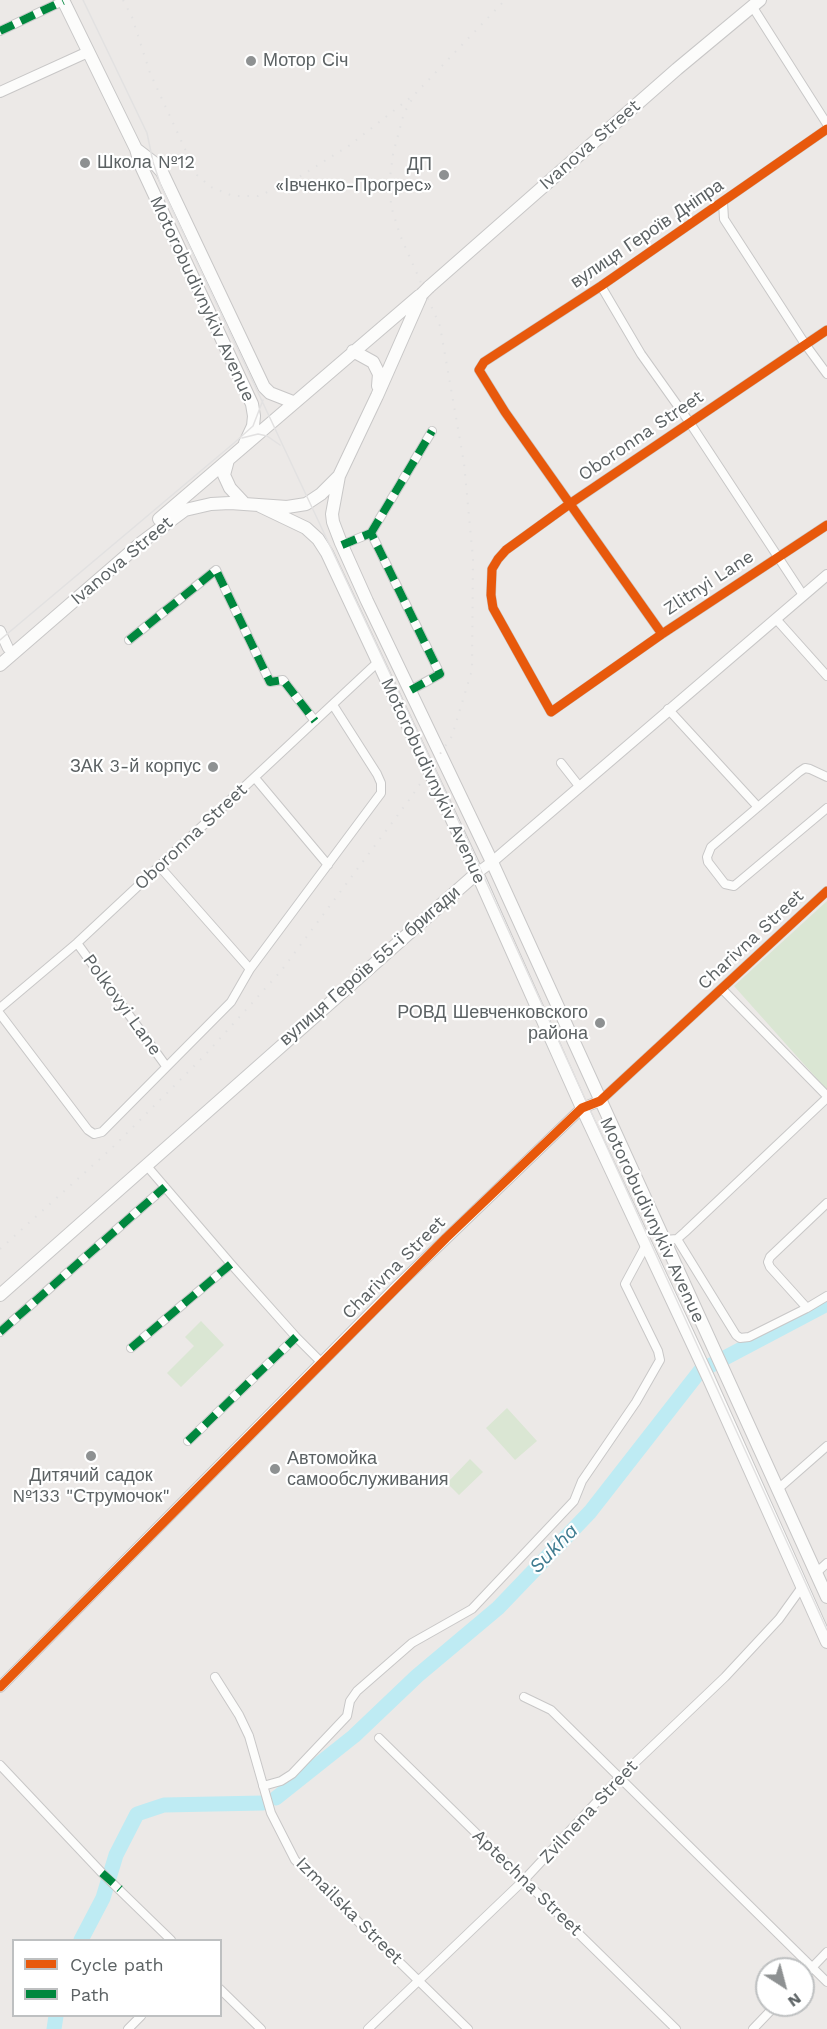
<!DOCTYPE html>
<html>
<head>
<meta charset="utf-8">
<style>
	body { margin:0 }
	#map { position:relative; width:827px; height:2029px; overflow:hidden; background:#ece9e7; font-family:"Work Sans",sans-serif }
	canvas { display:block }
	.legend { position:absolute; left:12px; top:1939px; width:210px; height:78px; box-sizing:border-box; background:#fff; border:2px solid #bec0c1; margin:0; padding:8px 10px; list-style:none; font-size:18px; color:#5c6264 }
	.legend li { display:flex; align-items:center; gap:12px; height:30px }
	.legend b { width:30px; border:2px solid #bec0c1 }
	.north { position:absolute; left:755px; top:1957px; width:60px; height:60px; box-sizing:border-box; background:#fff; border:2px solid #bec0c1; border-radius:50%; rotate:144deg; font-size:16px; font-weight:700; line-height:24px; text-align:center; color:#5c6264 }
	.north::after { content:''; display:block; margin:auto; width:21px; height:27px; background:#8e9192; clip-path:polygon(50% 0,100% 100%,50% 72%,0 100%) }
</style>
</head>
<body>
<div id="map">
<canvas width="827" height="2029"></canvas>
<ul class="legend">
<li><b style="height:8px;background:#e8590c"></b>Cycle path</li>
<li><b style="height:8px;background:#00873e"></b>Path</li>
</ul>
<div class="north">N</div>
</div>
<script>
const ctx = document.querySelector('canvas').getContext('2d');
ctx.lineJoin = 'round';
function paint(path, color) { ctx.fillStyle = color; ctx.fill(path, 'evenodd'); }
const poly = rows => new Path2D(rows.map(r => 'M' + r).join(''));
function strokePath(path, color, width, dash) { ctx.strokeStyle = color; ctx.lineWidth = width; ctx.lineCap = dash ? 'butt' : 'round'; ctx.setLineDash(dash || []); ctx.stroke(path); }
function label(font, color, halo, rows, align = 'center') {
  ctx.font = font + ' "Work Sans",sans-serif'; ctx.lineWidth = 4.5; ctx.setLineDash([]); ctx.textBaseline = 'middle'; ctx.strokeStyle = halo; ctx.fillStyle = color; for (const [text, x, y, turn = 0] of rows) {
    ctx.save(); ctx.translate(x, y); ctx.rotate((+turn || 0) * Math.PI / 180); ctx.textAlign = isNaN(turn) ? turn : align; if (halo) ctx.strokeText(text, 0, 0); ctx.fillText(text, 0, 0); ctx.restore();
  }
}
const green = poly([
	[827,901,827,1090,734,986],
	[201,1321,224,1345,181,1387,167,1373,194,1346,185,1337],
	[507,1408,537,1441,515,1460,486,1428],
	[470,1459,483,1472,459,1495,447,1483]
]);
const river = poly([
	[276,1798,354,1736,417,1676,498,1608,590,1512,700,1371,827,1304],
	[81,1940,103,1898,116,1855,137,1814,164,1805,263,1803],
	[54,2029,56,2016]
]);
const minor = poly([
	[752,6,827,124],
	[0,31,63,1],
	[723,202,724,219,805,344,827,374],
	[601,286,641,354,690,423,803,595],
	[827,330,571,503,506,550,498,559,492,569,491,595,493,608,551,712,662,634,827,525],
	[371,533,432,431],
	[342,545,371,533,440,674,411,690],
	[776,619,827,676],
	[662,634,505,412,479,370,484,362,601,286,827,129],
	[129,640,216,570,270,682,283,680,315,721],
	[668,709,758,807],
	[561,763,579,786],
	[827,777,810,769,805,768,799,772,711,847,707,857,708,862,725,884,734,886,827,808],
	[255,778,328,865],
	[160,867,250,969],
	[77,943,166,1066],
	[722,989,827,1096],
	[0,1008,77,943,378,662],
	[0,1014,88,1130,94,1134,102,1132,231,1002,250,969,381,793,381,783,377,774,333,705],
	[600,1101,827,891],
	[146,1165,231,1264,296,1337,322,1363],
	[677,1239,736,1335,740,1338,749,1337,807,1308,827,1296],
	[665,1240,677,1239,685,1232,827,1098],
	[807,1308,770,1267,768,1262,770,1257,827,1203],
	[0,1332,165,1187],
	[131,1348,231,1264],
	[188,1441,296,1337],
	[778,1489,827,1446],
	[816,1573,827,1563],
	[215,1677,239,1715,249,1736,271,1813,295,1860,468,2029],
	[524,1697,551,1710,827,1982],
	[379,1738,676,2029],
	[0,1765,102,1873,171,1940],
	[263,1786,281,1781,292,1774,347,1716,350,1701,357,1691,412,1643,472,1609,574,1501,582,1481,636,1402,660,1360,658,1351,625,1284,646,1245],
	[803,1977,827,1952],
	[220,1989,261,2029],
	[128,2029,141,2016],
	[368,2029,524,1880,619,1778,725,1677,779,1619,802,1587],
	[753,2029,776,2005]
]);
const tertiary = poly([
	[0,92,88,52],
	[0,631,8,648],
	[477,873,492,862,827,575],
	[0,1687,398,1285,582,1108,600,1101]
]);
const secondary = poly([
	[63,0,136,149,141,166,252,404,254,416,253,426,245,443],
	[136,149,153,162,162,172,264,387,270,393,293,402],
	[429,287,677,69,760,0],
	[353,351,373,362,379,374,378,386],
	[228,460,224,475,230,488,244,503],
	[339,476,332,514,333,522,341,543,367,601,492,862,827,1597],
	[260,506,306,528,318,539,327,553,477,873,582,1108,709,1379,827,1642],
	[159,519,419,296],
	[0,665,142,542,185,510,211,504,230,503,287,507,306,504,321,494,339,476,377,396,422,294],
	[0,1295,477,873]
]);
const tram = poly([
	[83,0,147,133,153,162,161,186,433,765,827,1630],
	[242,438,258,434,267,436,280,445],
	[0,640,234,443,253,426,263,400]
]);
const rail = poly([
	[123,0,132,17,150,73,197,175,211,187,233,196,258,196,291,182,350,145,415,94,505,0],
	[0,1249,112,1148,205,1055,281,971,412,796,452,736,472,670,473,559,464,463,440,326,400,235,391,206,390,178,393,154,404,113,415,94]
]);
const secondaryBridge = poly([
	[422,294,429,287]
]);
const quiet = poly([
	[0,31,63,1],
	[371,533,432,431],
	[342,545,371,533,440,674,411,690],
	[129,640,216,570,270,682,283,680,315,721],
	[0,1332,165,1187],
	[131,1348,231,1264],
	[188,1441,296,1337],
	[102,1873,120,1889]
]);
const cycleway = poly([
	[827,330,571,503,506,550,498,559,492,569,491,595,493,608,551,712,662,634,827,525],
	[662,634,505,412,479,370,484,362,601,286,827,129],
	[0,1687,446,1238,582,1108,600,1101,827,891]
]);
const markers = [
	[251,61,6,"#8e9192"],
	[85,163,6,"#8e9192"],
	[444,175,6,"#8e9192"],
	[213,767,6,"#8e9192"],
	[600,1023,6,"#8e9192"],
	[91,1456,6,"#8e9192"],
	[275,1469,6,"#8e9192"]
];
const poiNames = [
	["Мотор Січ",263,61],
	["Школа №12",97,163],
	["ДП",432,165,"right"],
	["«Івченко-Прогрес»",432,186,"right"],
	["ЗАК 3-й корпус",201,767,"right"],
	["РОВД Шевченковского",588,1013,"right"],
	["района",588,1034,"right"],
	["Автомойка",287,1459],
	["самообслуживания",287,1480],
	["Дитячий садок",91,1476,"center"],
	["№133 \"Струмочок\"",91,1497,"center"]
];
const streetNames = [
	["Ivanova Street",590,145,-41],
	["вулиця Героїв Дніпра",647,234,-34],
	["Motorobudivnykiv Avenue",202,299,65],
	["Oboronna Street",641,436,-34],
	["Ivanova Street",122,561,-40],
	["Zlitnyi Lane",709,583,-33],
	["Motorobudivnykiv Avenue",433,781,65],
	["Oboronna Street",191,837,-43],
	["Charivna Street",751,940,-43],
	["вулиця Героїв 55-ї бригади",370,966,-41],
	["Polkovyi Lane",122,1005,54],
	["Motorobudivnykiv Avenue",652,1220,65],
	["Charivna Street",394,1268,-45],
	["Zvilnena Street",589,1812,-47],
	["Aptechna Street",527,1883,44],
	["Izmailska Street",349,1911,45]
];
const waterNames = [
	["Sukha",554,1549,-46]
];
paint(green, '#dae6d3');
strokePath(river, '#beebf3', 15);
strokePath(minor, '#c8c7c7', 10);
strokePath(tertiary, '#c8c7c7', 12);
strokePath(secondary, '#c8c7c7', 14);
strokePath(minor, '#fcfcfb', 8);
strokePath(tertiary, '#fcfcfb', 10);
strokePath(secondary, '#fcfcfb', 12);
strokePath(tram, '#e2e1e1', 1.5);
strokePath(rail, '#e2e1e1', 2, [1.5, 8]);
strokePath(secondaryBridge, '#c8c7c7', 14, []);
strokePath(secondaryBridge, '#fcfcfb', 12);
strokePath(quiet, '#00873e', 8, [15, 8]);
strokePath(cycleway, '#e8590c', 9);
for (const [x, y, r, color] of markers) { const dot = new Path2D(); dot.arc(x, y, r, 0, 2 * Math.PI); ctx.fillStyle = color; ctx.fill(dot); strokePath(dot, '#fff', 2); }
label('18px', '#5c6264', '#fff', poiNames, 'left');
label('18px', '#5c6264', '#fff', streetNames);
label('italic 20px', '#3f7c90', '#fff', waterNames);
</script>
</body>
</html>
